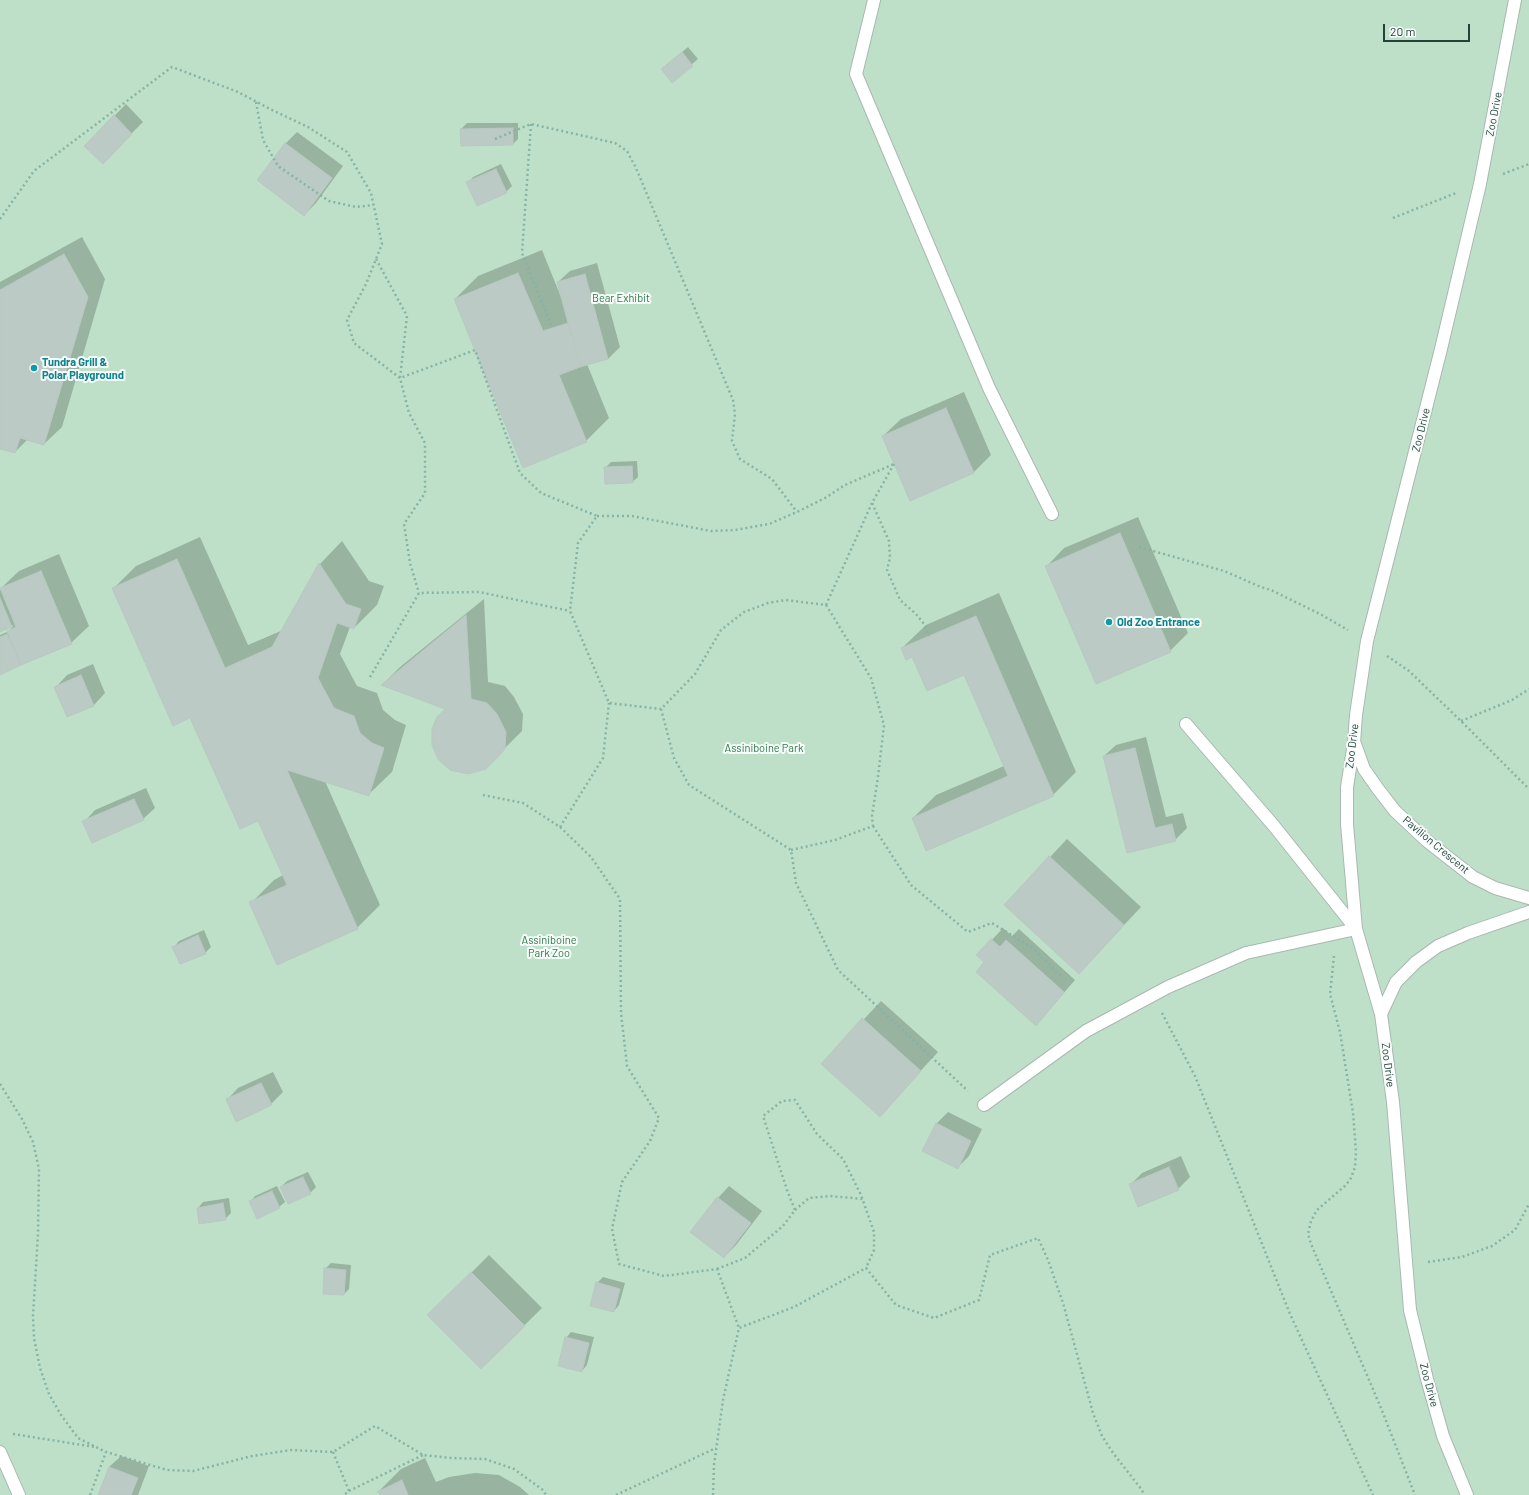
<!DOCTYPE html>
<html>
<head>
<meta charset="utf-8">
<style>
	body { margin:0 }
	#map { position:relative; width:1529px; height:1495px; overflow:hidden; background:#e6efeb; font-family:Barlow,sans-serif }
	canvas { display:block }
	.scale { position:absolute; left:1383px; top:24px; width:87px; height:18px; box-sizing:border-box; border:2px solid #24423a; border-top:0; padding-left:5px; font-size:12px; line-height:14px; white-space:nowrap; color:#24423a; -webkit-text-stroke:3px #f7fbf9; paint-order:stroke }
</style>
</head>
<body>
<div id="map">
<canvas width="1529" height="1495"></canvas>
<div class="scale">20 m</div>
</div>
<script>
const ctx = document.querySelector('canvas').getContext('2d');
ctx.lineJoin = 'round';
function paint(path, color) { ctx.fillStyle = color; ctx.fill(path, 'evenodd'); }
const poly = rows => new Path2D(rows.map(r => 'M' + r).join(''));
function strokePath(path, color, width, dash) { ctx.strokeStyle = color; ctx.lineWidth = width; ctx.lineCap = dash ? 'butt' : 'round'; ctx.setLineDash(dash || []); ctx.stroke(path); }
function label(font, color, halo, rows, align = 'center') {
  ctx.font = font + ' Barlow,sans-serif'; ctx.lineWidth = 4; ctx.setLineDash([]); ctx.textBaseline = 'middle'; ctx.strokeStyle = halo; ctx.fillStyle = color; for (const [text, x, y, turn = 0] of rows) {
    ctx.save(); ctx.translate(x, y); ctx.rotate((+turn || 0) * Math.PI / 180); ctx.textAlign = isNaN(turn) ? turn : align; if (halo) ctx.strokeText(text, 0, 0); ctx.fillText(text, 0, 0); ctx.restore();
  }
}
const green = poly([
	[0,0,1529,0,1529,1495,0,1495]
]);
const shadow = poly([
	[688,47,698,59,672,81,662,69],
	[126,104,143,122,103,162,85,146],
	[467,123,518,123,518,139,513,144,461,129],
	[297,132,343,166,316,203,304,215,285,144],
	[501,164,512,186,506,192,468,183,473,177],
	[82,237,105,279,62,427,44,444,28,439,15,452,0,448,0,282],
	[542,250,561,297,562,297,558,282,570,271,597,263,620,347,608,359,587,364,609,418,586,441,455,299,478,276],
	[964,392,991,455,974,472,911,500,883,436,901,419],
	[637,461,638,477,632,482,605,468,611,462],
	[1138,517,1188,633,1170,651,1047,566,1064,548],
	[200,537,248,645,283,630,320,564,342,541,369,581,384,586,377,605,354,628,350,627,340,654,357,686,377,693,383,710,395,720,406,725,392,772,368,795,325,781,380,905,357,928,251,903,274,880,283,875,259,820,191,717,113,589,136,566],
	[59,554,89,626,71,643,0,673,0,635,9,631,14,625,0,631,0,589,19,571],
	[999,593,1076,772,1053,795,913,818,936,795,1004,766,964,673,913,656,902,648,926,625],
	[484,599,488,682,505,686,514,697,523,714,522,731,485,768,446,709,383,684,400,667],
	[93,664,105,693,94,705,56,687,67,675],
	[1146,737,1166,817,1183,813,1187,828,1175,840,1128,852,1104,756,1116,745],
	[146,788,155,808,143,819,84,822,95,810],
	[1067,839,1141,907,1096,955,1005,905],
	[1003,928,1012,936,1019,929,1075,980,1036,1025,986,962,978,955],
	[204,930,211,947,205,953,174,947,179,941],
	[881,1001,938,1052,880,1115,822,1064],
	[273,1072,283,1092,271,1104,227,1100,238,1088],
	[948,1112,982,1129,969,1156,957,1168,936,1124],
	[1181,1156,1190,1177,1178,1189,1130,1185,1142,1173],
	[308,1172,316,1187,310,1193,281,1187,287,1181],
	[277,1186,285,1202,279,1207,250,1202,255,1196],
	[729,1186,762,1211,736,1245,724,1257,718,1198],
	[229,1198,231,1213,225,1219,198,1208,203,1202],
	[489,1255,542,1308,481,1368,429,1315],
	[331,1263,351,1265,349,1289,344,1294,325,1269],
	[603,1277,625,1283,619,1305,614,1311,597,1283],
	[571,1332,594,1337,587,1365,582,1371,566,1338],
	[121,1456,149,1466,138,1495,99,1495,109,1467],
	[425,1458,436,1482,449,1477,475,1473,499,1475,520,1487,529,1495,383,1495,378,1492,401,1469]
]);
const building = poly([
	[682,52,693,66,672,83,661,69,682,52],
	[114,115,132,134,103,164,84,146,114,115],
	[513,128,513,145,461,146,460,129,513,128],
	[285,143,332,178,304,216,257,180,285,143],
	[496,169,507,193,477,206,466,182,496,169],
	[64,254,88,297,44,445,20,438,15,453,0,449,0,290,64,254],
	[518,273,543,331,568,323,580,367,559,375,587,442,523,468,454,299,518,273],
	[585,274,608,359,580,367,557,282,585,274],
	[946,408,974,473,910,501,882,436,946,408],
	[632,466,633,483,605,484,604,467,632,466],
	[1120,533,1171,652,1096,684,1045,566,1120,533],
	[177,559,225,668,272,647,319,563,346,604,361,609,354,629,337,623,318,678,334,708,354,716,360,733,372,743,384,748,369,796,287,770,358,929,277,965,249,902,287,885,258,821,240,829,190,718,173,726,112,588,177,559],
	[41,571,72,644,21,665,7,631,16,627,0,588,41,571],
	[0,598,12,627,0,632,0,598],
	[466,615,471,699,487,703,497,714,506,732,505,749,495,760,486,769,468,774,450,770,438,759,432,745,432,729,437,717,445,709,381,685,466,615],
	[976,616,1054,796,926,851,912,818,1008,776,964,675,927,691,912,657,906,660,901,648,976,616],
	[7,634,21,665,0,675,0,637,7,634],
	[81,675,94,706,67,717,54,687,81,675],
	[1135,748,1155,828,1172,824,1176,841,1127,853,1103,756,1135,748],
	[134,799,144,820,92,843,82,821,134,799],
	[1049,856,1124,925,1079,974,1004,905,1049,856],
	[198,935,206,954,180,964,172,947,198,935],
	[991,939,1000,947,1006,940,1064,992,1036,1026,976,972,984,962,976,955,991,939],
	[862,1018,921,1071,880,1117,821,1064,862,1018],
	[261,1083,272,1105,236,1122,226,1099,261,1083],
	[936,1123,971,1141,958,1169,922,1151,936,1123],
	[1169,1167,1179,1190,1138,1207,1129,1184,1169,1167],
	[303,1177,311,1194,288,1204,280,1187,303,1177],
	[272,1191,280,1208,257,1219,249,1201,272,1191],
	[717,1197,751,1223,724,1258,690,1232,717,1197],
	[223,1203,226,1220,199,1224,197,1208,223,1203],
	[324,1268,346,1270,344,1295,323,1294,324,1268],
	[471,1272,525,1326,481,1369,427,1315,471,1272],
	[596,1282,620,1289,614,1312,590,1306,596,1282],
	[565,1337,589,1343,582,1372,558,1366,565,1337],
	[109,1467,138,1478,131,1495,98,1495,109,1467],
	[402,1480,408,1495,382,1495,377,1492,402,1480]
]);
const path = poly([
	[256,102,263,140,278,166,329,201,356,207,373,205],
	[531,124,522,253,551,325],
	[495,139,531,124,615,143,627,151,636,168,733,400,735,414,732,441,740,459,772,479,797,512],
	[1503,174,1529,164],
	[1393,218,1456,193],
	[0,219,34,171,172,67,238,92,272,110,308,127,347,152,371,193,382,244,366,284,347,320,354,343,400,378,409,413,425,443,425,493,404,524,410,563,419,593],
	[376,259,407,316,400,378,475,350,520,473,541,493,597,516,578,543,570,611,609,703,661,709],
	[894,464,872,503,889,541,890,558,887,570,900,600,916,614,924,624,929,636],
	[872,503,826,605,786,600,768,603,744,612,721,630,695,674,661,709,674,758,689,785,791,850,796,883,838,970,968,1091],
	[597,516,632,516,711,531,735,530,769,524,797,512,825,498,845,485,894,464],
	[1139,547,1224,571,1261,587,1271,590,1322,615,1348,630],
	[1387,656,1409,671,1461,721,1529,789],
	[370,677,419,593,479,592,570,611],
	[1461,721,1512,700,1529,689],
	[483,795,523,803,560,827,591,857,620,899,621,1013,627,1066,659,1118,650,1141,622,1182,612,1229,619,1264,664,1276,717,1269,739,1328],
	[873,826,911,885,968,932,992,923,1031,947,1061,976],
	[560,827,603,758,609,703],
	[791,850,835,840,873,826,872,816,878,777,884,725,871,678,826,605],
	[1334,956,1330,994,1340,1032,1353,1113,1356,1152,1355,1167,1351,1178,1346,1185,1317,1210,1311,1221,1308,1234,1311,1244,1381,1408,1415,1495],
	[1162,1013,1195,1076,1290,1314,1373,1495],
	[0,1084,22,1119,33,1142,39,1169,38,1234,33,1316,34,1338,40,1368,49,1394,61,1415,78,1438,106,1452,167,1470,193,1471,252,1456,291,1450,333,1452,375,1426,423,1455,451,1458,485,1459,514,1469,543,1490,546,1495],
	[795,1210,809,1198,830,1196,863,1199],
	[1428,1262,1462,1257,1492,1246,1515,1230,1529,1204],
	[717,1269,745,1258,783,1226,795,1210,787,1190,763,1116,782,1101,795,1100,817,1134,843,1159,861,1195,874,1232,874,1250,866,1268],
	[13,1434,95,1447],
	[333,1452,349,1491,344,1495],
	[349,1491,423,1455],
	[90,1495,106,1452],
	[616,1495,716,1448],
	[713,1495,714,1465,723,1400,739,1328,794,1307,866,1268,896,1305,934,1318,979,1300,990,1255,1038,1238,1048,1260,1063,1303,1093,1413,1102,1436,1113,1453,1142,1490,1144,1495]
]);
const minor = poly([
	[874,0,856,74,989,388,1052,514],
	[1355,744,1364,769,1378,789,1395,811,1427,841,1473,877,1495,888,1529,898],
	[1381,1014,1396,982,1416,962,1438,946,1468,933,1529,912],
	[984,1105,1086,1031,1168,987,1246,953,1356,929,1274,826,1186,724],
	[0,1452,19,1495],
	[1467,1495,1443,1436,1427,1379,1410,1310,1393,1102,1381,1014,1356,929,1347,824,1347,787,1354,743,1356,715,1367,641,1441,349,1480,184,1515,0]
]);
const markers = [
	[34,368,4,"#0f9aa8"],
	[1109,622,4,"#0f9aa8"]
];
const streetNames = [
	["Zoo Drive",1494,114,-79],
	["Zoo Drive",1421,430,-76],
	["Zoo Drive",1352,746,-83],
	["Pavilion Crescent",1436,845,40],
	["Zoo Drive",1388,1065,83],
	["Zoo Drive",1429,1385,75]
];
const parkNames = [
	["Bear Exhibit",621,298],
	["Assiniboine Park",764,748],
	["Assiniboine",549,940],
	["Park Zoo",549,953]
];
const cultureNames = [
	["Tundra Grill &",42,362],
	["Polar Playground",42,375],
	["Old Zoo Entrance",1117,622]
];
paint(green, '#bfe0c8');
paint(shadow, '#0003');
paint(building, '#bbcac4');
strokePath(building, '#b8c9c2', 1);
strokePath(minor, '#a8b8b2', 14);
strokePath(path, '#86b3a5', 2.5, [2, 3]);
strokePath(minor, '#fff', 12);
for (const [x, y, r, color] of markers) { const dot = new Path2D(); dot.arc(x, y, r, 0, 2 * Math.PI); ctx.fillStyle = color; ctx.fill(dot); strokePath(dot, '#f7fbf9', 1.5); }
label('11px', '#24423a', '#f7fbf9', streetNames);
label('11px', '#2d7a4b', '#f7fbf9', parkNames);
label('bold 11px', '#0d838f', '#f7fbf9', cultureNames, 'left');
</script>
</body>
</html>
